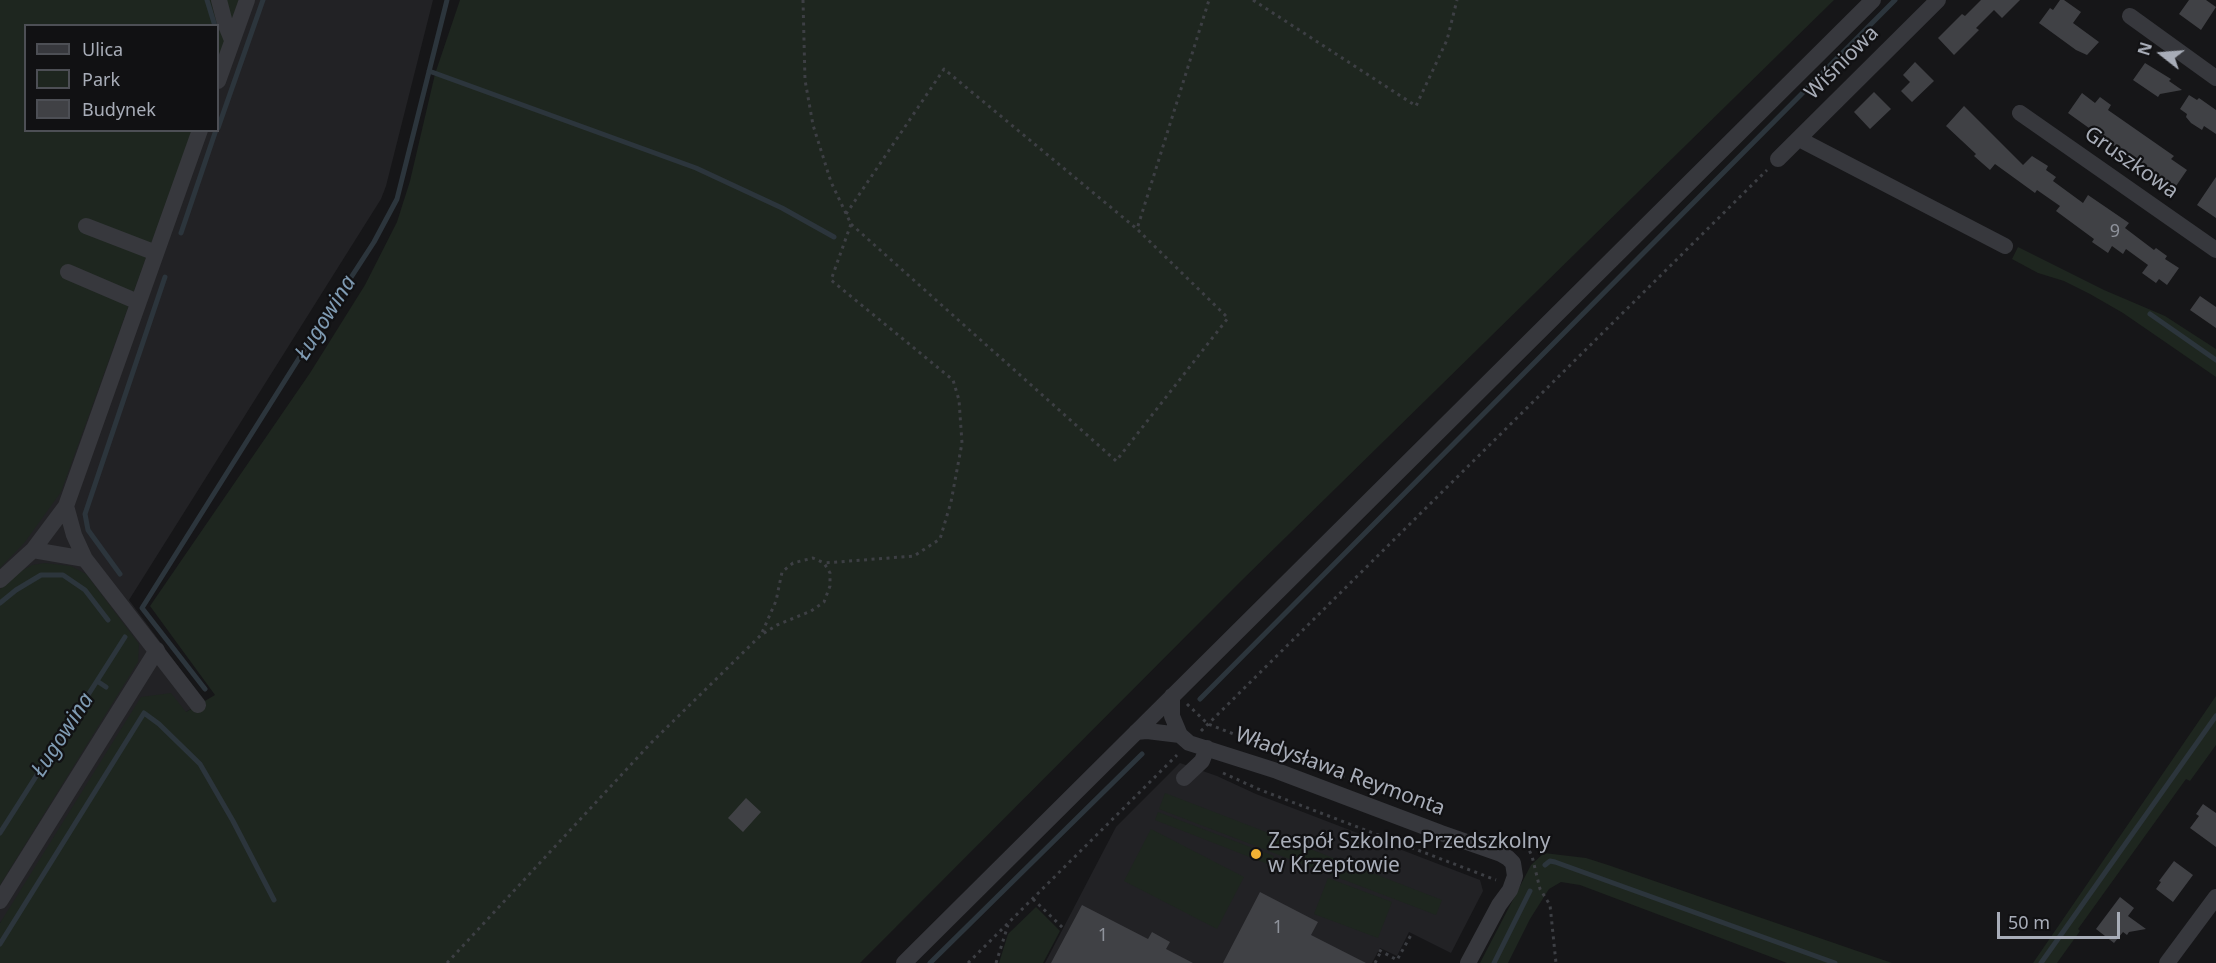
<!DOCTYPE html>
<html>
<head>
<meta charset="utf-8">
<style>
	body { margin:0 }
	#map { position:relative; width:2216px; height:963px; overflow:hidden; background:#161618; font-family:"Noto Sans",sans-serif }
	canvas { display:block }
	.legend { position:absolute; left:24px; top:24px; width:195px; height:108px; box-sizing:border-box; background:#111113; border:2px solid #4d4f55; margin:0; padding:8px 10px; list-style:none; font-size:18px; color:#a8adb8 }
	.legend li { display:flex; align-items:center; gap:12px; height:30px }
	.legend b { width:30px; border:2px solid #4d4f55 }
	.north { position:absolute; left:2132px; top:24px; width:60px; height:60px; -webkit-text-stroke:4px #111113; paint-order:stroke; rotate:287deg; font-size:16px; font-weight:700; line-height:24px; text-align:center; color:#a8adb8 }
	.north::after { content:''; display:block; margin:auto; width:21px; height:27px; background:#a8adb8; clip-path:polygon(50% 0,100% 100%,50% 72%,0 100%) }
	.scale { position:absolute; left:1997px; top:912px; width:123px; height:27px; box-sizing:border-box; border:3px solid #a8adb8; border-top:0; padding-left:8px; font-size:18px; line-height:21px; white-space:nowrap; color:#a8adb8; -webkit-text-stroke:4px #111113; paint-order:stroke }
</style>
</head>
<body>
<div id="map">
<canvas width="2216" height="963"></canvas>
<ul class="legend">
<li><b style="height:8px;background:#37383d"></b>Ulica</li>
<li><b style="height:16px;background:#1e261f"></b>Park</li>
<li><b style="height:16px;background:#404145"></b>Budynek</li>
</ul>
<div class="north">N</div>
<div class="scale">50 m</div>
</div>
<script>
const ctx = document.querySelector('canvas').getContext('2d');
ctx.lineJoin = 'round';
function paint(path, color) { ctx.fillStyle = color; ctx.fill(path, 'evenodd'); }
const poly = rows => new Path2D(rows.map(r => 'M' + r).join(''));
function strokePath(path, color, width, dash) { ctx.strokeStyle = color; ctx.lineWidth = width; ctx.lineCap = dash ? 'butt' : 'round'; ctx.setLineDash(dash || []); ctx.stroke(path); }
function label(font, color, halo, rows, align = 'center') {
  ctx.font = font + ' "Noto Sans",sans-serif'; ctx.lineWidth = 4.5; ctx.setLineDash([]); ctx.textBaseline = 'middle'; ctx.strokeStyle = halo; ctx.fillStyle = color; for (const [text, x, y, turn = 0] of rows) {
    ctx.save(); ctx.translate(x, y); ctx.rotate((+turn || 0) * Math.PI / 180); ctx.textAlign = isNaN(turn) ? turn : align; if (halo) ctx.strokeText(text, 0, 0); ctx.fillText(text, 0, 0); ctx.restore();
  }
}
const built = poly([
	[0,0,433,0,386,186,381,199,129,600,204,701,186,712,0,923],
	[26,26,218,26,218,130,26,130],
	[1180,763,1217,776,1256,794,1480,880,1483,891,1451,953,1409,932,1397,956,1380,948,1372,963,1045,963,1116,827]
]);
const green = poly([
	[0,0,239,0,218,60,218,26,26,26,26,130,192,131,61,492,25,542,0,568],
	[460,0,1834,0,1239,583,860,963,0,963,0,923,141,697,171,693,186,712,215,695,150,606,310,373,365,285,397,222,410,181,435,74],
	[2018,247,2104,290,2165,316,2216,349,2216,377,2123,313,2090,294,2064,281,2038,273,2012,259],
	[45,563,71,566,86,574,139,644,138,662,0,885,0,589,18,573,32,565],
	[2216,696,2216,745,2190,781,2186,779,2078,929,2080,931,2057,963,2033,963],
	[1165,793,1442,900,1436,915,1159,809],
	[1158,812,1274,856,1270,865,1155,820],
	[1151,829,1244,877,1217,929,1124,881],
	[1544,853,1586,858,1608,865,1892,963,1787,963,1580,885,1561,882,1549,889,1530,919,1508,963,1480,963,1531,865],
	[1328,878,1392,902,1378,938,1314,914],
	[1036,907,1060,931,1043,963,999,963,1008,934]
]);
const stream = poly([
	[207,0,215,26],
	[429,71,696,168,782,208,834,237],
	[218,128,263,0],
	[181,233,216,130],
	[2150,314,2216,360],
	[120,574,88,530,85,514,165,277],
	[0,603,16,590,41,575,63,575,85,590,108,620],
	[97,681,106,687],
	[205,689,142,608,313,336,374,242,397,199,447,0],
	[1200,699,1895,0],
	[0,833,125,637],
	[1545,865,1550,861,1555,862,1835,963],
	[0,944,144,713,159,724,200,764,233,821,274,900],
	[930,963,1142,754],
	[1494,963,1530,891],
	[2041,963,2216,716]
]);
const building = poly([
	[1981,0,2020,0,2002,18,1994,10,1976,28,1979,30,1954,55,1938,38,1962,14,1965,16],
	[2060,0,2064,0,2081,12,2073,23,2099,42,2087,55,2076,50,2039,23,2050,8,2053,10],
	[2189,0,2206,0,2216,7,2201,30,2179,14],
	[1915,62,1934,81,1912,102,1901,91,1910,82,1903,75],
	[2145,63,2171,79,2169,81,2182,90,2160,94,2158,97,2133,80],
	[1874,92,1891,109,1870,129,1854,112],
	[2082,93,2095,103,2100,97,2111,105,2108,110,2174,156,2171,159,2187,170,2174,189,2068,113],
	[2189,95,2197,100,2199,98,2216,110,2216,134,2204,126,2202,130,2191,123,2186,117,2187,114,2180,109],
	[1964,106,2023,165,2032,156,2048,166,2046,170,2056,177,2053,181,2083,203,2088,195,2129,223,2125,228,2154,250,2156,248,2167,256,2165,259,2179,268,2167,285,2159,279,2156,283,2142,273,2148,265,2126,249,2123,254,2112,246,2108,253,2092,242,2094,239,2056,211,2060,206,2037,190,2035,193,1995,164,1990,170,1974,156,1976,154,1946,126],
	[2216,177,2216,218,2197,205],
	[2200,296,2216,307,2216,328,2190,310],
	[746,798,761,812,743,832,728,818],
	[2203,804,2216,813,2216,847,2190,828,2199,816,2196,814],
	[2174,861,2193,875,2173,902,2156,889,2161,882,2159,881],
	[1260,892,1318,922,1311,935,1366,963,1223,963],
	[2120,897,2134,908,2128,916,2146,929,2129,932,2127,935,2123,932,2114,943,2096,929],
	[1082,905,1148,939,1152,932,1170,942,1166,949,1193,963,1051,963]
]);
const path = poly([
	[803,0,805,80,813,125,831,182,851,224,831,280,953,380,959,400,962,443,951,502,940,539,914,556,824,563],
	[1253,0,1416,106,1447,40,1457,0],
	[846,214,944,69,1137,229],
	[851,224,1116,461,1228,318,1137,229,1209,0],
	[1187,704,1208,724,1368,786],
	[1201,731,1767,170],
	[1223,773,1258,789,1496,880],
	[1517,844,1528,848,1532,856,1540,889,1550,905,1556,963],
	[1033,899,1063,928],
	[1379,950,1397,960,1411,935],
	[447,963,651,743,761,635,777,625,811,611,824,602,830,586,830,573,824,563,813,558,793,563,782,572,776,601,761,635],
	[968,963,1177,755],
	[996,963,1008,925],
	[1375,963,1381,951]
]);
const minor = poly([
	[219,0,225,23,232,40],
	[2130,16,2216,78],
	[218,81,247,0],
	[2020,113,2216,250],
	[1799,139,2005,246],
	[1778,159,1938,0],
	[86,226,156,253],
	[68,272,138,302],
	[33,550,85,559],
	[0,580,33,550,66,506],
	[1172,696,1172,716,1180,735,1189,743,1277,771,1441,833,1501,854,1508,858,1513,863,1515,876,1510,890,1499,905,1468,963],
	[198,705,85,559,74,535,66,506,200,130],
	[1136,732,1147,731,1180,735],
	[1184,778,1202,761,1207,748],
	[0,901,157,650],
	[904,963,1873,0],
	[2167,963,2216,897]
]);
const markers = [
	[1256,854,6,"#f2b134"]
];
const numberNames = [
	["9",2115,232],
	["1",1278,928],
	["1",1103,936]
];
const streetNames = [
	["Wiśniowa",1842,63,-45],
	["Gruszkowa",2131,163,35],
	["Władysława Reymonta",1340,772,20]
];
const poiNames = [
	["Zespół Szkolno-Przedszkolny",1268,842],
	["w Krzeptowie",1268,866]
];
const waterNames = [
	["Ługowina",326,318,-58],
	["Ługowina",63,735,-57]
];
paint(built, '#222225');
paint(green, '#1e261f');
strokePath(stream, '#2c353c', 5);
paint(building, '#404145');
strokePath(path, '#3d3f44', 3, [3, 4.5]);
strokePath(minor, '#37383d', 16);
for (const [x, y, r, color] of markers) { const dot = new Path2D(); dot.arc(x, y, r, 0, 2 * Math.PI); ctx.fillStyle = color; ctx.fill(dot); strokePath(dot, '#111113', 2); }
label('18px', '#8e929b', null, numberNames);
label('21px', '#a8adb8', '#111113', streetNames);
label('21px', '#a8adb8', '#111113', poiNames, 'left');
label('italic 22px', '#7f9bb3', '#111113', waterNames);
</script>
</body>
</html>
